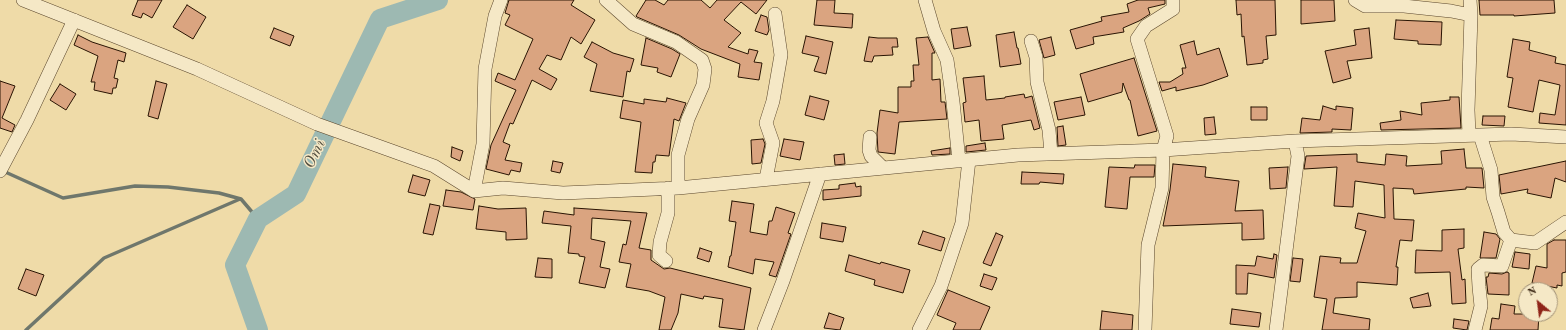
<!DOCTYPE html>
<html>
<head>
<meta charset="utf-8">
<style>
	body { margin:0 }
	#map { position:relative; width:1566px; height:330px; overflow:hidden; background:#efdba8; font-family:"Old Standard TT",serif }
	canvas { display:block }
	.north { position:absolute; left:1518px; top:282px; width:40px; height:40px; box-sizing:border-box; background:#f5e8c6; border:1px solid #a39378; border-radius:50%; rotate:331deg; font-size:11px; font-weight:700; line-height:16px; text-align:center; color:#291403 }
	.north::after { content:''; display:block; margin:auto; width:14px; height:18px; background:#8f2418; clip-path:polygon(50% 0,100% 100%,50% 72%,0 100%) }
</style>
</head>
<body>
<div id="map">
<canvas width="1566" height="330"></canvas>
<div class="north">N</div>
</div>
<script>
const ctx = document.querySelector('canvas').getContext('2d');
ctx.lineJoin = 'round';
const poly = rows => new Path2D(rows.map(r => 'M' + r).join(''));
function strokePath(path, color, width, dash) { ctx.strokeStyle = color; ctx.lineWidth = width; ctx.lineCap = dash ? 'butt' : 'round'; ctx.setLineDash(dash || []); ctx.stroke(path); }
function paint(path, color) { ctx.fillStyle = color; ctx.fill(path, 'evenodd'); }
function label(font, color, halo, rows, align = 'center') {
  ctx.font = font + ' "Old Standard TT",serif'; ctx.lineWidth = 3; ctx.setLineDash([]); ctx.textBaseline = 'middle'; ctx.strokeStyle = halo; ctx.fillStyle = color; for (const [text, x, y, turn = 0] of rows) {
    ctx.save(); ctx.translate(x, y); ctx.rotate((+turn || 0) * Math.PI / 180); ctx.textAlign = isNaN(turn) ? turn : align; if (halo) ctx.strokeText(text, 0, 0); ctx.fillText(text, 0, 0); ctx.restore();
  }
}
const stream = poly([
	[3,171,63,198,135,186,168,187,219,193,241,199,258,219],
	[26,330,104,258,240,199]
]);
const river = poly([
	[258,330,235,265,258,219,296,194,380,19,438,0]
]);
const building = poly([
	[138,0,162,0,152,18,143,13,141,18,132,15,138,0],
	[509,0,574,0,571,5,595,20,581,44,571,37,561,60,547,55,539,69,557,79,551,90,532,80,513,124,510,123,503,142,510,145,505,160,522,163,520,172,511,170,509,175,486,169,491,145,516,90,495,81,498,73,515,80,533,39,505,25,510,15,505,13,509,0],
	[646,0,655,0,664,5,668,0,701,0,710,8,717,0,767,0,756,14,741,2,724,20,741,33,728,47,748,54,749,49,758,51,754,62,762,63,759,80,738,77,740,64,701,49,679,35,637,17,636,16,646,0],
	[817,0,835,0,834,13,853,14,852,28,814,25,817,0],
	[1138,0,1165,0,1165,4,1148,8,1150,14,1139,21,1123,28,1124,32,1093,37,1094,44,1076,49,1070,30,1102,21,1101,17,1129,12,1127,4,1138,0],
	[1236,0,1275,0,1276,35,1266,36,1268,59,1263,60,1263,63,1247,65,1244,36,1242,37,1241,14,1237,15,1236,0],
	[1301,0,1334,0,1335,21,1301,24,1301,0],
	[1479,0,1554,0,1555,13,1514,16,1514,15,1480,15,1479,0],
	[187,5,206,17,193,39,173,27,187,5],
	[761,15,767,17,769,30,767,35,755,31,761,15],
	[1396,20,1442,22,1441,45,1418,44,1418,41,1394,39,1396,20],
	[967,27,971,46,954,49,951,29,967,27],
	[274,28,294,36,290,46,270,38,274,28],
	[1369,28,1372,58,1347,61,1351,78,1333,83,1325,51,1356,45,1354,30,1369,28],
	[1014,32,1017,48,1018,48,1021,64,1000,67,996,35,1014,32],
	[78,35,92,42,126,53,124,62,118,60,114,78,118,79,116,88,113,88,112,94,94,90,95,82,91,82,98,56,74,45,78,35],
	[806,36,833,42,826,74,814,71,819,57,802,53,806,36],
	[869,37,878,38,897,38,898,47,892,47,893,55,874,56,872,62,864,61,869,37],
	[928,37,935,53,932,53,932,80,940,79,941,102,945,102,947,119,899,122,895,154,878,152,877,133,880,110,898,113,898,87,911,87,911,81,914,81,913,65,919,65,916,38,928,37],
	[1051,37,1055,55,1044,58,1039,40,1051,37],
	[646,38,672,49,680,54,671,77,657,72,658,68,641,65,646,38],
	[1513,39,1530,42,1529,50,1556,57,1555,63,1566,65,1566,125,1539,123,1540,113,1555,115,1560,85,1539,80,1533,112,1508,107,1513,78,1507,77,1513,39],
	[1194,41,1197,55,1219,48,1228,76,1203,85,1176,91,1176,87,1162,91,1159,82,1170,82,1183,74,1182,68,1186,68,1180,45,1194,41],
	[592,42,613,53,634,59,630,72,627,71,623,97,590,91,597,64,584,57,592,42],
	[1134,58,1157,131,1138,136,1130,100,1129,100,1123,83,1122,92,1088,102,1080,74,1134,58],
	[984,76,986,100,1005,98,1005,97,1024,94,1025,98,1032,96,1040,128,1034,130,1031,120,1002,125,1004,139,981,141,979,120,965,122,963,103,966,102,963,78,984,76],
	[0,81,15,86,2,118,15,125,12,132,0,128,0,81],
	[156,81,167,84,158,119,148,116,156,81],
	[60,84,76,94,66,110,50,100,60,84],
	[810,96,829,101,824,120,805,115,810,96],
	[1081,97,1085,115,1058,120,1054,102,1081,97],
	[1450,97,1459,97,1461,128,1381,130,1380,123,1401,120,1400,111,1422,115,1421,103,1450,100,1450,97],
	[667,98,686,103,679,121,674,119,669,156,656,155,655,162,653,162,652,173,635,172,641,122,620,118,623,100,644,104,644,99,666,102,667,98],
	[1323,106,1336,110,1336,106,1353,108,1351,130,1332,129,1332,132,1300,133,1302,118,1320,120,1323,106],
	[1251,107,1267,107,1267,120,1251,120,1251,107],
	[1483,116,1505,116,1504,126,1482,125,1483,116],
	[1214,117,1216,134,1205,135,1204,118,1214,117],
	[1063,126,1066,145,1058,146,1057,127,1063,126],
	[763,139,765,144,761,163,752,164,751,140,763,139],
	[784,139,804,142,800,160,780,156,784,139],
	[985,143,986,150,966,152,966,146,985,143],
	[452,147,463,151,460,161,451,157,452,147],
	[950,148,950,154,932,155,931,151,950,148],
	[1464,149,1466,168,1482,168,1484,188,1466,187,1466,189,1414,194,1413,189,1393,188,1394,219,1414,220,1412,241,1400,240,1396,267,1398,267,1397,285,1357,282,1357,297,1335,298,1333,313,1370,319,1369,330,1322,330,1327,299,1314,297,1320,256,1341,258,1340,263,1357,263,1366,231,1355,228,1358,213,1385,218,1384,185,1355,181,1353,207,1334,206,1337,167,1304,169,1306,156,1357,154,1357,162,1385,165,1386,154,1407,156,1406,166,1442,164,1441,151,1464,149],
	[844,154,845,164,835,165,834,155,844,154],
	[553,161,563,163,560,173,551,171,553,161],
	[1566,161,1566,182,1555,178,1551,198,1527,193,1528,189,1501,194,1499,175,1566,161],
	[1173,164,1206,167,1205,177,1239,181,1235,211,1263,210,1264,239,1242,240,1242,223,1163,226,1170,190,1173,164],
	[1135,165,1155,165,1154,177,1130,177,1127,209,1105,207,1109,167,1134,168,1135,165],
	[1288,167,1286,188,1270,189,1269,168,1288,167],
	[1022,172,1064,174,1063,184,1040,182,1039,184,1021,184,1022,172],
	[413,175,430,180,425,196,408,192,413,175],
	[855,183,856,187,861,186,861,196,823,200,823,190,839,189,839,185,855,183],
	[446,190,461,192,475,199,473,210,443,206,446,190],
	[732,201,754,204,750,232,767,235,769,221,772,221,776,207,795,213,788,233,791,234,776,277,769,275,774,262,755,259,753,274,728,267,730,256,731,256,736,222,729,221,732,201],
	[430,204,440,206,433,235,423,233,430,204],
	[479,206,498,209,526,208,527,239,506,240,506,232,476,229,479,206],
	[574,208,647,213,639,248,651,250,651,260,664,269,670,268,751,288,744,330,719,327,723,299,704,296,703,299,681,294,678,313,671,330,659,330,665,297,649,291,626,287,631,264,619,262,623,244,626,245,631,221,592,218,591,239,605,242,600,267,610,269,605,288,579,283,585,257,579,256,579,254,568,253,571,226,542,223,544,211,574,215,574,208],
	[822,223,846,227,843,242,820,238,822,223],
	[1464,229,1464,248,1458,249,1462,280,1465,279,1466,303,1452,304,1450,272,1415,273,1416,250,1442,251,1442,230,1464,229],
	[923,231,945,238,941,251,918,244,923,231],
	[1484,232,1496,234,1500,239,1496,258,1480,258,1484,232],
	[996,233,1003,236,991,266,983,263,996,233],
	[1554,240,1566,240,1566,272,1562,273,1562,286,1557,285,1557,288,1532,283,1536,266,1547,268,1547,244,1554,240],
	[700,248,712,252,709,262,697,258,700,248],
	[1515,252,1530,254,1529,269,1512,267,1515,252],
	[1274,254,1277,255,1274,278,1248,273,1247,294,1236,294,1236,265,1255,266,1257,256,1273,259,1274,254],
	[849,255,880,264,881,262,910,270,903,293,874,285,875,280,845,271,849,255],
	[538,258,552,259,552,278,535,277,538,258],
	[1293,258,1303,259,1300,282,1290,281,1293,258],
	[26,269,44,275,36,296,18,289,26,269],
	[1507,272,1509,273,1509,295,1488,294,1486,277,1488,277,1489,273,1502,274,1507,272],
	[984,274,997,278,992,290,980,286,984,274],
	[948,290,990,307,980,330,953,330,956,323,937,315,948,290],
	[1428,293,1431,306,1413,308,1410,298,1428,293],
	[1501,304,1515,306,1514,314,1539,314,1538,330,1490,330,1492,318,1499,319,1501,304],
	[1232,309,1261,313,1259,327,1230,324,1232,309],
	[1102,311,1133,315,1132,330,1100,330,1102,311],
	[829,313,844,318,840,330,824,328,829,313],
	[1454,319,1469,321,1467,330,1453,328,1454,319]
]);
const street = poly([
	[23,0,197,69,317,124,434,166,474,191,503,188,563,193,678,188,1018,155,1163,150,1295,141,1511,134,1566,137],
	[606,0,633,24,676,42,702,60,705,69,703,85,688,119,678,155,678,188],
	[925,0,934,31,947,60,953,102,959,161],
	[1355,0,1365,6,1404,6,1451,11,1471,15],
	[1031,41,1036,57,1037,82,1049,130,1051,154],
	[1469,135,1468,110,1471,15,1470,0],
	[1480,135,1491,170,1493,197,1498,212,1504,232,1511,240,1535,243,1566,222],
	[870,137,869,150,871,156,883,168],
	[0,171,27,120,74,20],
	[766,179,773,143,766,123,773,101,781,55,775,14],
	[474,191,483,144,485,69,495,16,501,0],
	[666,261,659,255,660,242,668,213,668,188],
	[764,330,783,281,820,174],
	[919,330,941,286,962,223,969,160],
	[1145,330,1148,245,1162,188,1163,150,1167,136,1137,39,1146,26,1173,9,1173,0],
	[1276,330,1298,156,1295,141],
	[1475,330,1481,306,1479,287,1478,269,1483,265,1502,266,1511,240]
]);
const waterNames = [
	["Omi",315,154,-64]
];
strokePath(stream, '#6f776c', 3.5);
strokePath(river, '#9db9b2', 20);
paint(building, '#daa480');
strokePath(building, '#291403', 1);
strokePath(street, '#5a462c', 14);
strokePath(street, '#f5e8c6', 13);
label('italic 16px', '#524e40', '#f5e8c6', waterNames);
</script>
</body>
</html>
